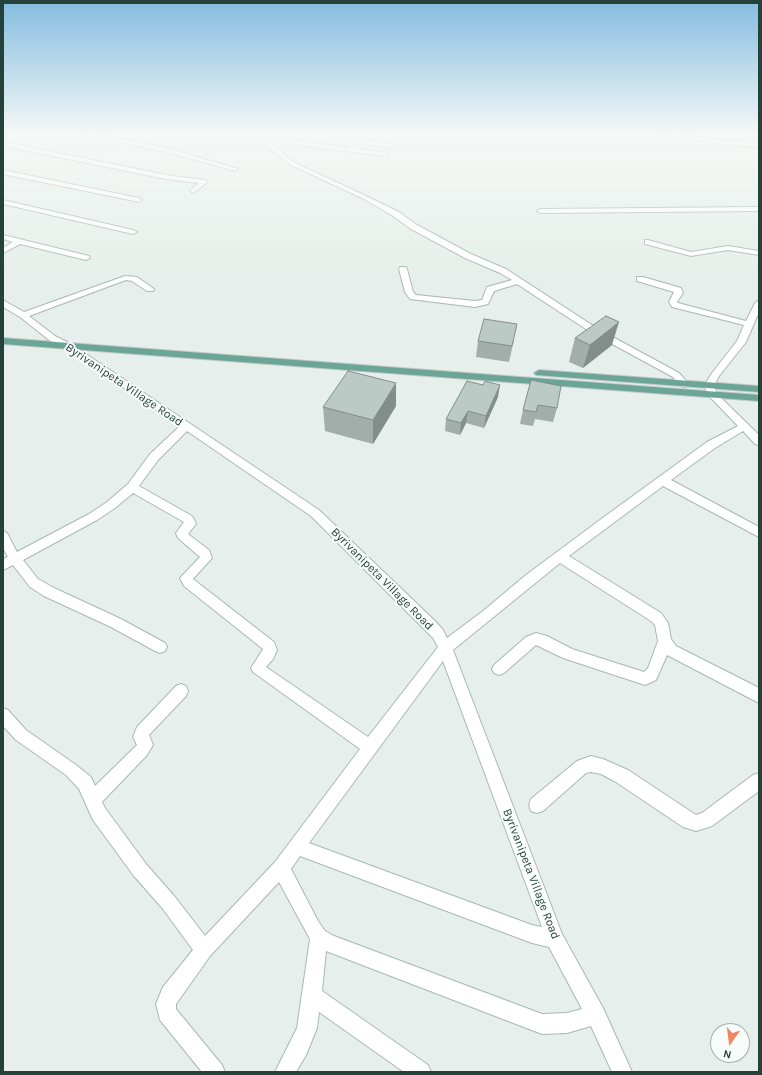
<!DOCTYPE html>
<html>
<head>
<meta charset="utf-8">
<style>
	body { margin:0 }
	#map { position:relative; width:762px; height:1075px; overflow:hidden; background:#e6efeb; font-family:Karla,sans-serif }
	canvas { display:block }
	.frame { position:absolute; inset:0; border:4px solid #24423a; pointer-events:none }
	.north { position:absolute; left:710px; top:1023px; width:40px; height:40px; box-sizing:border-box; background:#f7fbf9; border:1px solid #a3b1ad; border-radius:50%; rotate:194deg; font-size:11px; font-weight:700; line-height:16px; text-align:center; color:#24423a }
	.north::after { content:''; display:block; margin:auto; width:14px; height:18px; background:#f4845f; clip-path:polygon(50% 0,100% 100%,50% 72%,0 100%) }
</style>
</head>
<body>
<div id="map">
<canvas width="762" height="1075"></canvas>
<div class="frame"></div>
<div class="north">N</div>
</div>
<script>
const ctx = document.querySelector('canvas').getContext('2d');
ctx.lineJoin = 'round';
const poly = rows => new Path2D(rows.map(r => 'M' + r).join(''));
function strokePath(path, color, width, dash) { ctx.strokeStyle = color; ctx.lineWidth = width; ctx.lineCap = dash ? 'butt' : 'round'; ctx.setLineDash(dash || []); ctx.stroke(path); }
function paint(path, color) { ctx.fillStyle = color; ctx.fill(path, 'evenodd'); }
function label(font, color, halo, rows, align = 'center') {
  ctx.font = font + ' Karla,sans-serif'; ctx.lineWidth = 4; ctx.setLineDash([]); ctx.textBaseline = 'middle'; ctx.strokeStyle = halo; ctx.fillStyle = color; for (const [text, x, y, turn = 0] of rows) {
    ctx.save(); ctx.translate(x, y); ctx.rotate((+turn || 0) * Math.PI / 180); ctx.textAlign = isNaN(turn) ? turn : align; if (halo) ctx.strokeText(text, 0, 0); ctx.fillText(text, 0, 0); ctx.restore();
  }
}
const minor = poly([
	[38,132,46,132,18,145,166,175,205,180,208,182,193,193,190,191,199,183,166,179,3,146,3,142,11,144,38,132],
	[74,132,87,132,171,149,238,169,235,171,170,153,74,132],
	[247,132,254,132,273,145,295,163,366,196,399,212,417,225,471,254,506,269,598,329,679,373,689,384,684,387,681,386,673,377,592,333,517,284,494,291,488,304,475,307,410,299,405,292,399,269,400,267,406,267,407,269,413,292,416,295,475,301,482,300,487,287,512,280,500,273,465,258,411,229,393,216,362,198,291,165,247,132],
	[267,132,274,132,284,139,354,148,366,140,394,144,397,146,394,148,367,144,360,149,387,153,387,155,385,156,282,143,267,132],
	[647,132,664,132,726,141,759,143,759,147,726,145,647,132],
	[3,170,139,198,142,200,139,202,3,174,3,170],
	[3,200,133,230,137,232,133,234,3,204,3,200],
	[759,207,759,211,541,213,537,211,541,209,759,207],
	[3,235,89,256,90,258,86,260,20,244,3,253,3,248,13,242,3,239,3,235],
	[645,240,648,240,691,252,728,246,759,251,759,255,728,250,691,256,645,244,645,240],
	[125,276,137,277,154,289,153,291,147,291,132,281,126,280,29,316,55,336,71,344,319,510,435,621,443,630,447,638,483,611,526,575,604,517,707,442,738,426,710,397,704,386,712,373,737,341,744,325,672,307,669,302,674,292,637,281,637,277,643,277,681,288,683,293,677,302,678,303,746,321,755,303,759,300,759,312,746,342,719,376,714,386,717,394,759,435,759,445,755,444,743,431,715,448,671,480,759,527,759,537,663,486,569,556,661,613,668,623,671,639,676,646,759,688,759,703,667,655,656,680,645,685,563,658,536,645,504,673,499,675,494,673,492,669,494,665,526,637,536,633,547,636,572,649,644,672,648,668,658,641,655,625,651,621,560,563,453,650,562,934,603,1008,632,1072,612,1072,591,1026,567,1033,542,1034,326,951,322,991,428,1065,431,1072,404,1072,319,1012,317,1028,306,1055,296,1072,275,1072,297,1028,310,939,279,882,210,956,176,1004,176,1009,222,1065,225,1072,202,1072,160,1020,156,1004,163,987,193,950,163,909,134,876,93,820,79,789,66,775,16,740,3,726,3,708,8,710,26,730,76,765,91,777,95,786,137,745,133,737,137,727,176,686,181,684,186,686,188,691,186,696,149,735,153,745,147,755,102,802,105,808,146,864,175,897,205,936,275,862,360,749,253,672,251,668,263,649,184,586,180,578,200,557,179,539,177,536,176,533,184,522,133,493,115,508,97,520,23,560,38,579,54,588,121,619,165,643,167,647,165,651,160,653,155,651,111,627,44,596,30,587,13,565,3,570,3,559,8,557,3,548,3,531,7,533,17,552,89,514,107,502,128,484,150,454,180,426,65,348,49,340,20,317,3,307,3,300,24,312,125,276],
	[187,431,311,516,433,638,438,647,368,737,266,667,273,659,277,650,274,642,193,579,212,558,209,550,188,534,196,524,194,519,192,516,139,486,158,460,187,431],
	[443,661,542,927,532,925,309,843,443,661],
	[300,856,532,943,549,947,582,1009,567,1013,542,1014,334,936,325,931,318,921,291,869,300,856],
	[591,756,603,759,628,770,696,815,702,813,753,775,759,773,759,791,712,826,696,831,683,827,616,782,601,774,591,772,586,773,543,811,537,813,531,811,529,805,531,799,577,761,591,756]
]);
const major = poly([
	[3,338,759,395,759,401,3,344,3,338],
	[539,370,759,386,759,392,536,375,534,373,539,370]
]);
const wall = poly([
	[575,338,612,345,583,368,569,362],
	[514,340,509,362,476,357,478,341],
	[531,380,557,408,553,422,535,419,533,426,520,424,523,410],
	[483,385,498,397,484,428,466,423,460,435,445,431,446,419],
	[396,406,373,444,325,431,323,407]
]);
const shadedWall = poly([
	[619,322,612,345,583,368,590,345],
	[396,383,396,406,373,444,373,420],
	[500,385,498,397,484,428,486,416],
	[468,411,466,423,460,435,461,423]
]);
const building = poly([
	[606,316,619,322,590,345,575,338,606,316],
	[484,319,517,324,512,346,478,341,484,319],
	[348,371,396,383,373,420,323,407,348,371],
	[531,380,561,386,557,408,538,405,536,412,523,410,531,380],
	[467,381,483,385,485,381,500,385,486,416,468,411,461,423,446,419,467,381]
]);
const streetNames = [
	["Byrivanipeta Village Road",124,385,34],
	["Byrivanipeta Village Road",382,579,45],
	["Byrivanipeta Village Road",531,874,69]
];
strokePath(minor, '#a8b8b2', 2);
strokePath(major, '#c2cac8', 2);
paint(minor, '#fff');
paint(major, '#6aa596');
paint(wall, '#a1aea9');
paint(shadedWall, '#838d89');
paint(building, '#bbcac4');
strokePath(building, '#838d89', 1);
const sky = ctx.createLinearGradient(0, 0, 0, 283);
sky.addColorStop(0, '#84bce0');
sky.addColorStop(0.47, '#f4f8f6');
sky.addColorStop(1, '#f4f8f600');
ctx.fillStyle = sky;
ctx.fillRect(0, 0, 762, 283);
label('12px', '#24423a', '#f7fbf9', streetNames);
</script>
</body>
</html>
